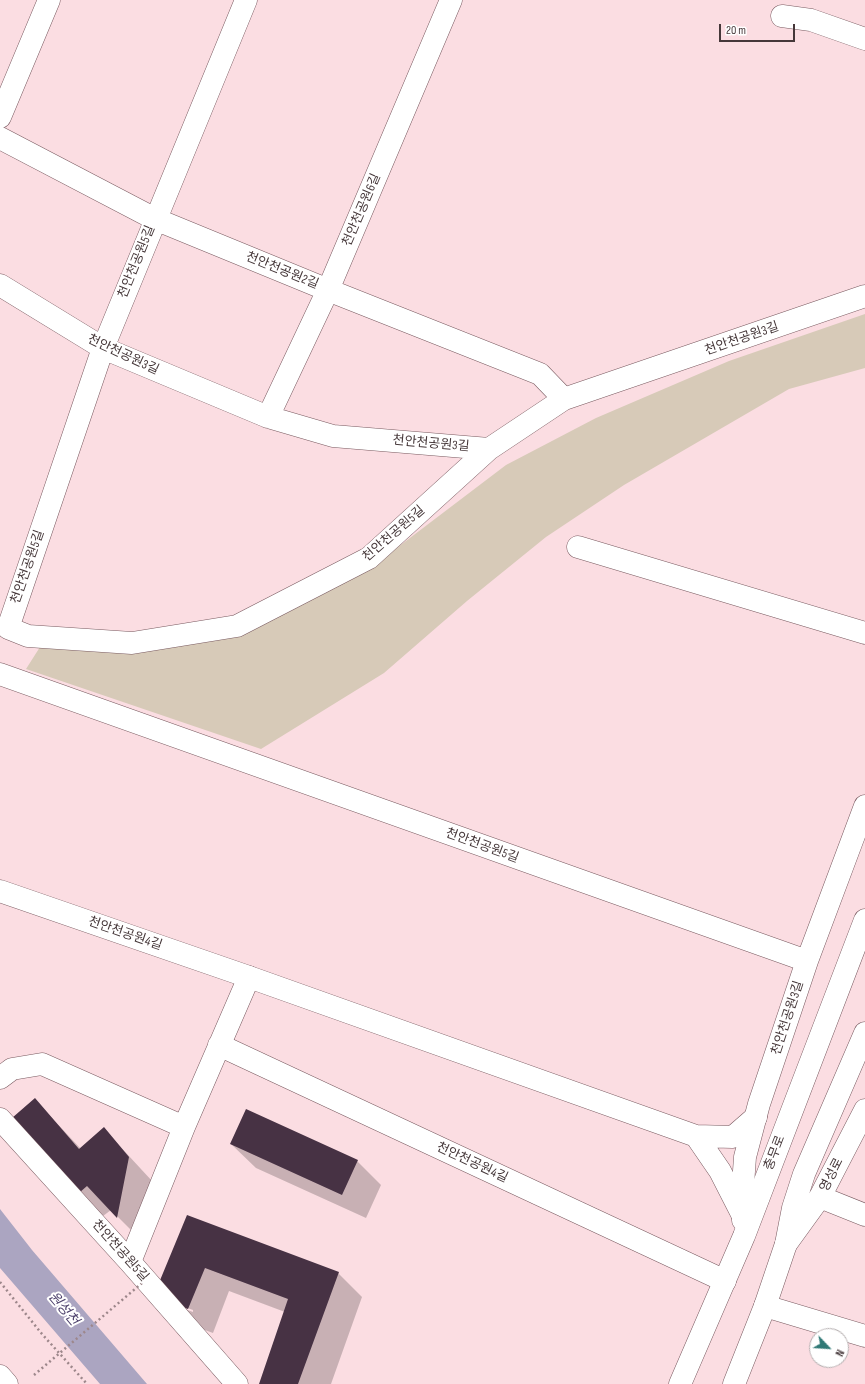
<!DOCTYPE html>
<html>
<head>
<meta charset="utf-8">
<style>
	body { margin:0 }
	#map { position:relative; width:865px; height:1384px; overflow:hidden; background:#fbdde2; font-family:"Sofia Sans Condensed",sans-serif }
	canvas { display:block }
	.north { position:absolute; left:809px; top:1328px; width:40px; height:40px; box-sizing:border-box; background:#fff; border:1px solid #b5afb0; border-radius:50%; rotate:115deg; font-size:11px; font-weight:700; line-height:16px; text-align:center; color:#453739 }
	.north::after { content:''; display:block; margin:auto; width:14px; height:18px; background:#307976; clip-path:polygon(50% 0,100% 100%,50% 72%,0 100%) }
	.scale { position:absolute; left:719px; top:24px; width:76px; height:18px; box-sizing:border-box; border:2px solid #453739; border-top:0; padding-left:5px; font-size:12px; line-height:14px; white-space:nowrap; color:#453739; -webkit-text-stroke:3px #fff; paint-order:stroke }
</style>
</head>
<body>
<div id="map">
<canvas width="865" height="1384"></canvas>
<div class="north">N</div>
<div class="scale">20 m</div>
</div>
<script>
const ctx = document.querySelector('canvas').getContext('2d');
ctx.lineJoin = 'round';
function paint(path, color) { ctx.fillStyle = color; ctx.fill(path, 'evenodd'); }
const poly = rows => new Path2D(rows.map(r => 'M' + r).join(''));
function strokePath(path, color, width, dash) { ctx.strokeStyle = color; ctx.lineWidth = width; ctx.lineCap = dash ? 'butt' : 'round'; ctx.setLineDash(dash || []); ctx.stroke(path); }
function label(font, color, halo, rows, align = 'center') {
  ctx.font = font + ' "Sofia Sans Condensed","Noto Sans KR",sans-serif'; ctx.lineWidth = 4; ctx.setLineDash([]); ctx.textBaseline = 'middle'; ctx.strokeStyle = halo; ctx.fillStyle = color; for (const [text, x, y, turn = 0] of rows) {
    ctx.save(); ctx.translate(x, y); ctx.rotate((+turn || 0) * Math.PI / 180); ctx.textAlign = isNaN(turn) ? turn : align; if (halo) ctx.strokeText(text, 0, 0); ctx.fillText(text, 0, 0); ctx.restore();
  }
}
const green = poly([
	[865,314,865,368,789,389,624,485,546,537,467,601,384,673,261,749,26,669,40,647,128,653,373,566,506,465,596,418,729,361]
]);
const water = poly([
	[0,1209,32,1250,147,1384,100,1384,0,1268]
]);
const shadow = poly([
	[35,1100,81,1149,104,1129,153,1182,142,1241,111,1210,103,1216,79,1192],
	[231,1144,357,1161,381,1185,366,1218,256,1168],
	[188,1216,338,1273,362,1297,331,1384,260,1384,285,1312,229,1291,213,1333,194,1326,157,1289],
	[182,1306,193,1310,193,1312,182,1308]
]);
const building = poly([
	[35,1098,79,1149,104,1127,129,1157,117,1218,87,1186,79,1193,12,1118],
	[246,1109,358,1160,342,1195,230,1144],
	[187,1215,339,1272,298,1384,259,1384,288,1299,205,1268,188,1309,168,1303,156,1290]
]);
const path = poly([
	[0,1282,42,1334,87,1384]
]);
const street = poly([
	[246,0,103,348,8,628,28,636,132,643,237,626,369,558,489,449],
	[782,16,811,20,865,39],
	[0,117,49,0],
	[0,138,155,219,328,290,540,374,564,399],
	[0,285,103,348,268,417,333,436,489,449,564,399,865,296],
	[268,417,328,290,451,0],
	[578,547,865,633],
	[0,674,807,961],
	[219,1045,725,1281],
	[0,1078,12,1069,42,1064,184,1127],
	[0,1119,130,1262,237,1384],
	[743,1220,742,1199,745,1157,759,1104,807,961,865,806],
	[786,1244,820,1197,865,1110],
	[130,1262,184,1127,249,977],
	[765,1306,865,1336]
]);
const secondary = poly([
	[0,891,249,977,696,1136,733,1137,756,1117],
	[696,1136,720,1171,743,1216],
	[820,1197,865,1215],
	[0,1376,7,1384],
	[680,1384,744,1236,865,920],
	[734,1384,765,1306,786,1244,793,1208,804,1174,865,1033]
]);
const pathBridge = poly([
	[34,1375,142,1283]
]);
const streetNames = [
	["천안천공원6길",362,210,-67],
	["천안천공원5길",137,262,-68],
	["천안천공원2길",282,271,22],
	["천안천공원3길",742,339,-19],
	["천안천공원3길",123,355,25],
	["천안천공원3길",431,444,5],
	["천안천공원5길",394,534,-41],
	["천안천공원5길",28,567,-71],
	["천안천공원5길",482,846,20],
	["천안천공원4길",125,934,19],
	["천안천공원3길",788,1018,-72],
	["충무로",775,1153,-69],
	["천안천공원4길",472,1163,25],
	["영성로",832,1175,-63],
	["천안천공원5길",120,1251,48]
];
const waterNames = [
	["원성천",63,1309,50]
];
paint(green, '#d7cab8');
paint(water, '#aba5c1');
paint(shadow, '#0003');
paint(building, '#473244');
strokePath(street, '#795a60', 23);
strokePath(secondary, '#795a60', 23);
strokePath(path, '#9d878b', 2.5, [2, 3]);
strokePath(street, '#fff', 22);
strokePath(secondary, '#fff', 22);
strokePath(pathBridge, '#9d878b', 2.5, [2, 3]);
label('13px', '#453739', '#fff', streetNames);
label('italic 14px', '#4d416c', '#fff', waterNames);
</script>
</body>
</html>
